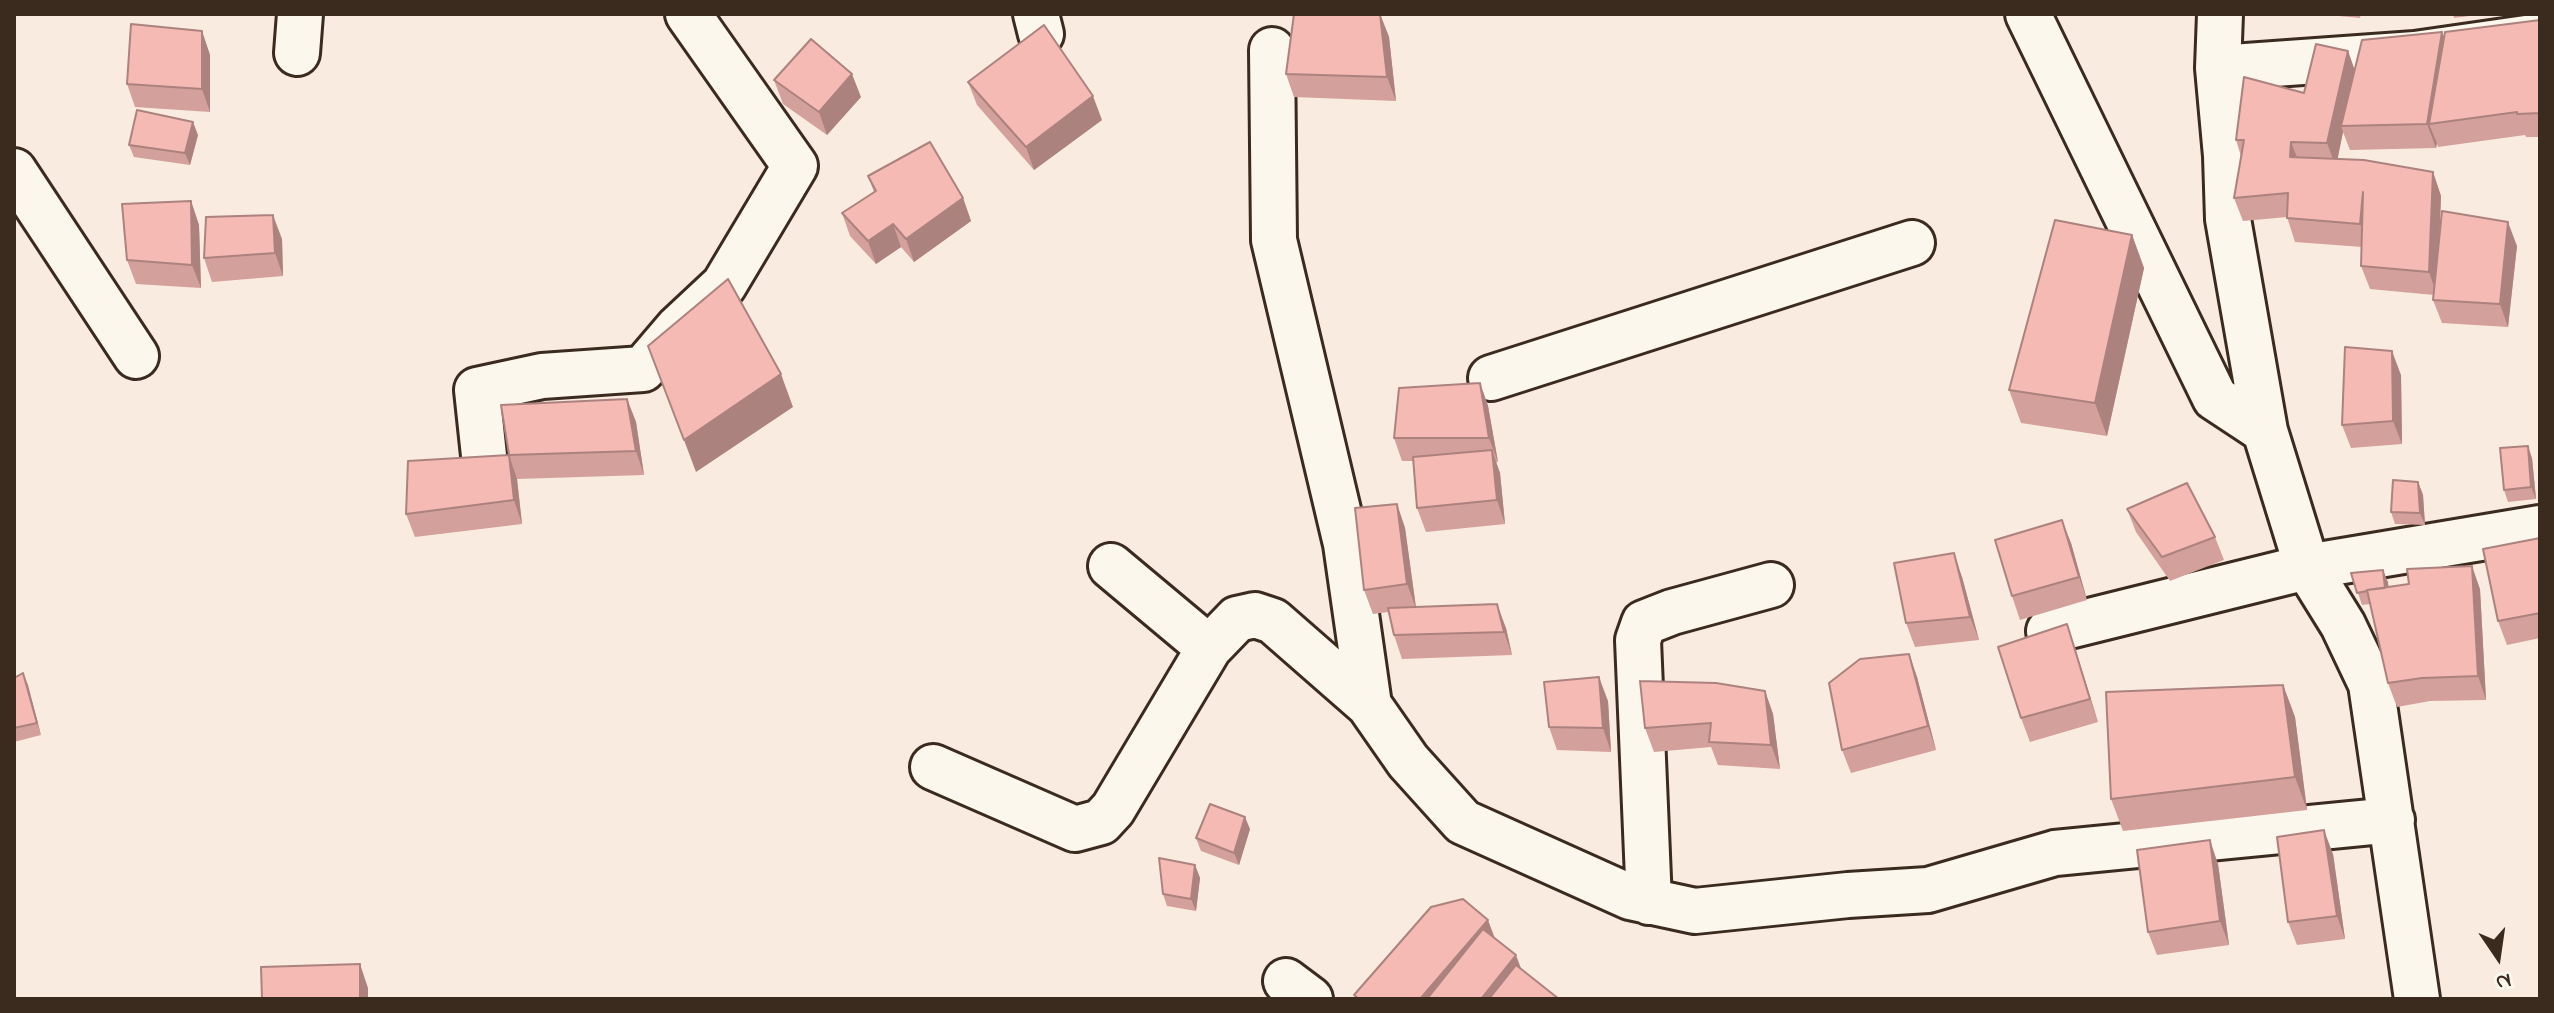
<!DOCTYPE html>
<html>
<head>
<meta charset="utf-8">
<style>
	body { margin:0 }
	#map { position:relative; width:2554px; height:1013px; overflow:hidden; background:#faebe1; font-family:"Indie Flower",sans-serif }
	canvas { display:block }
	.frame { position:absolute; inset:0; border:16px solid #3b2a1e; pointer-events:none }
	.north { position:absolute; left:2458px; top:917px; width:80px; height:80px; -webkit-text-stroke:6px #fbf7ec; paint-order:stroke; rotate:167deg; font-size:22px; font-weight:700; line-height:32px; text-align:center; color:#3b2a1e }
	.north::after { content:''; display:block; margin:auto; width:28px; height:36px; background:#3b2a1e; clip-path:polygon(50% 0,100% 100%,50% 72%,0 100%) }
</style>
</head>
<body>
<div id="map">
<canvas width="2554" height="1013"></canvas>
<div class="frame"></div>
<div class="north">N</div>
</div>
<script>
const ctx = document.querySelector('canvas').getContext('2d');
ctx.lineJoin = 'round';
const poly = rows => new Path2D(rows.map(r => 'M' + r).join(''));
function strokePath(path, color, width, dash) { ctx.strokeStyle = color; ctx.lineWidth = width; ctx.lineCap = dash ? 'butt' : 'round'; ctx.setLineDash(dash || []); ctx.stroke(path); }
function paint(path, color) { ctx.fillStyle = color; ctx.fill(path, 'evenodd'); }
const minor = poly([
	[1036,14,1041,34],
	[2028,14,2215,398,2265,431],
	[2220,14,2218,68,2226,156,2228,219,2265,431,2307,567,2343,625,2371,684,2417,999],
	[1272,50,1274,240,1346,544,1369,705,1408,761,1463,822,1630,897,1695,911,1848,895,1928,890,2055,853,2392,820],
	[297,53,300,14],
	[2218,68,2415,54,2540,36],
	[14,171,136,356],
	[1491,378,1912,243],
	[485,465,477,390,542,376,643,369,678,328,724,285,795,166,688,14],
	[1111,566,1209,648],
	[2049,631,2307,567,2540,528],
	[933,767,1075,829,1101,822,1113,809,1209,648,1237,619,1255,615,1273,621,1369,705],
	[1649,902,1638,640,1644,623,1672,612,1771,585],
	[1286,981,1310,999]
]);
const wall = poly([
	[1380,14,1389,37,1396,101,1294,97,1286,74],
	[2318,14,2361,14,2360,18],
	[2453,14,2485,14,2454,18],
	[2540,20,2540,137,2526,137,2525,135,2438,147,2437,143,2436,148,2350,150,2343,132,2337,159,2433,172,2441,196,2440,228,2517,246,2508,327,2442,323,2433,300,2434,295,2370,289,2361,266,2362,247,2295,242,2287,217,2243,221,2234,198,2241,156,2236,140,2304,93,2348,51,2355,71,2444,37],
	[202,31,210,55,210,112,135,107,127,84],
	[774,80,861,97,827,135,783,104],
	[968,82,1102,120,1034,170,977,105],
	[198,135,190,165,134,157,129,145],
	[868,176,963,198,971,221,914,262,901,247,876,264,850,236,842,213,874,192],
	[191,201,199,225,201,288,136,284,127,260],
	[2132,235,2144,268,2107,436,2021,423,2009,390],
	[282,239,283,276,212,282,204,258],
	[2401,375,2402,444,2351,448,2342,425],
	[1480,383,1488,406,1498,462,1496,462,1500,473,1505,524,1426,532,1417,508,1413,461,1402,461,1394,438],
	[627,399,636,422,644,475,517,479,522,524,415,537,406,514,509,455],
	[2532,458,2536,499,2508,502,2504,490],
	[2418,482,2423,495,2425,525,2395,524,2391,512],
	[1397,504,1405,528,1416,607,1506,628,1512,655,1402,659,1394,635,1388,612,1373,614,1364,590],
	[2127,509,2215,537,2224,560,2170,581,2136,532],
	[2540,538,2540,638,2507,645,2498,621],
	[2071,543,2087,600,2020,620,2012,596],
	[2351,573,2388,582,2388,587,2480,589,2486,700,2430,701,2397,707,2388,683,2370,604,2362,605],
	[1962,577,1979,640,1915,647,1906,623],
	[2067,624,2098,722,2030,742,2021,718],
	[1909,654,1917,677,1936,750,1851,773,1842,750],
	[23,673,41,735,14,742,14,678],
	[2283,685,2295,717,2307,810,2123,831,2111,799],
	[1765,691,1773,714,1780,769,1718,765,1711,747,1654,752,1645,728],
	[1608,701,1611,752,1557,750,1549,727],
	[1250,829,1239,865,1201,851,1196,838],
	[2333,854,2345,939,2297,945,2288,922],
	[2218,864,2229,945,2157,955,2148,932],
	[1195,865,1200,878,1196,911,1167,906,1163,894]
]);
const shadedWall = poly([
	[1380,14,1389,37,1396,101,1387,77],
	[202,31,210,55,210,112,202,89],
	[2442,32,2451,55,2429,124,2437,143,2436,148,2427,124],
	[2348,51,2356,74,2341,126,2343,132,2336,167,2327,143],
	[852,74,861,97,827,135,819,112],
	[1093,96,1102,120,1034,170,1026,147],
	[193,122,198,135,190,165,185,153],
	[2291,142,2300,165,2290,157],
	[2433,172,2441,196,2437,295,2429,272],
	[2363,192,2368,248,2360,224],
	[963,198,971,221,914,262,906,239],
	[191,201,199,225,201,288,192,265],
	[273,215,282,239,283,276,275,253],
	[2508,222,2517,246,2508,327,2500,304],
	[893,224,901,247,876,264,868,241],
	[2132,235,2144,268,2107,436,2095,403],
	[2392,351,2401,375,2402,444,2393,421],
	[781,374,793,407,696,472,684,440],
	[1480,383,1488,406,1498,462,1489,438],
	[627,399,636,422,644,475,636,451],
	[2528,446,2532,458,2536,499,2531,487],
	[1492,450,1500,473,1505,524,1497,500],
	[509,455,517,479,522,524,514,500],
	[2418,482,2423,495,2425,525,2420,513],
	[1397,504,1405,528,1416,608,1407,584],
	[2062,520,2071,543,2087,600,2079,577],
	[1954,553,1962,577,1979,640,1970,617],
	[2472,566,2480,589,2486,700,2478,676],
	[2383,570,2388,582,2390,600,2385,588],
	[1497,604,1506,628,1512,655,1504,632],
	[2067,624,2075,648,2098,722,2090,699],
	[1909,654,1917,677,1936,750,1928,726],
	[23,673,28,685,41,735,37,723],
	[1599,677,1608,701,1611,752,1603,728],
	[2283,685,2295,717,2307,810,2295,777],
	[1765,691,1773,714,1780,769,1771,745],
	[1245,817,1250,829,1239,865,1234,853],
	[2324,830,2333,854,2345,939,2337,916],
	[2210,840,2218,864,2229,945,2220,921],
	[1195,865,1200,878,1196,911,1191,899],
	[1488,920,1497,944,1449,999,1420,999],
	[1516,955,1525,979,1508,999,1481,999],
	[360,964,368,988,368,999,360,999]
]);
const building = poly([
	[1294,14,1380,14,1387,77,1286,74,1294,14],
	[2540,20,2540,113,2517,114,2517,112,2429,124,2445,32,2540,20],
	[131,24,202,31,202,89,127,84,131,24],
	[1044,25,1093,96,1026,147,968,82,1044,25],
	[2442,32,2427,124,2341,126,2362,40,2442,32],
	[811,39,852,74,819,112,774,80,811,39],
	[2316,44,2348,51,2327,143,2291,142,2290,157,2364,160,2433,172,2429,272,2361,266,2363,192,2360,224,2287,218,2288,193,2234,198,2244,140,2236,140,2244,77,2304,93,2316,44],
	[137,110,193,122,185,153,129,145,137,110],
	[930,142,963,198,906,239,893,224,868,241,842,213,876,191,868,176,930,142],
	[191,201,192,265,127,260,122,204,191,201],
	[2442,211,2508,222,2500,304,2433,300,2442,211],
	[273,215,275,253,204,258,206,217,273,215],
	[2055,220,2132,235,2095,403,2009,390,2055,220],
	[728,279,781,374,684,440,648,346,728,279],
	[2345,347,2392,351,2393,421,2342,425,2345,347],
	[1480,383,1489,438,1394,438,1399,388,1480,383],
	[627,399,636,451,509,455,501,405,627,399],
	[2528,446,2531,487,2504,490,2500,448,2528,446],
	[1492,450,1497,500,1417,508,1413,457,1492,450],
	[509,455,514,500,406,514,408,461,509,455],
	[2393,480,2418,482,2420,513,2391,512,2393,480],
	[2187,483,2215,537,2162,557,2127,509,2187,483],
	[1397,504,1407,584,1364,590,1355,508,1397,504],
	[2062,520,2079,577,2012,596,1995,540,2062,520],
	[2540,538,2540,613,2498,621,2483,549,2540,538],
	[1954,553,1970,617,1906,623,1894,563,1954,553],
	[2472,566,2478,676,2422,678,2388,683,2367,590,2409,584,2407,569,2472,566],
	[2383,570,2385,588,2367,590,2367,591,2357,593,2351,573,2383,570],
	[1497,604,1504,632,1394,635,1388,608,1497,604],
	[2067,624,2090,699,2021,718,1998,647,2067,624],
	[1909,654,1928,726,1842,750,1829,683,1860,659,1909,654],
	[23,673,37,723,14,728,14,678,23,673],
	[1599,677,1603,728,1549,727,1544,682,1599,677],
	[1640,681,1716,683,1765,691,1771,745,1709,742,1711,723,1645,728,1640,681],
	[2283,685,2295,777,2111,799,2106,692,2283,685],
	[1210,804,1245,817,1234,853,1196,838,1210,804],
	[2324,830,2337,916,2288,922,2277,837,2324,830],
	[2210,840,2220,921,2148,932,2137,850,2210,840],
	[1159,858,1195,865,1191,899,1163,894,1159,858],
	[1463,899,1488,920,1420,999,1359,999,1354,995,1431,907,1463,899],
	[1483,929,1516,955,1481,999,1427,999,1483,929],
	[360,964,360,999,262,999,261,967,360,964],
	[1516,965,1559,999,1489,999,1516,965]
]);
strokePath(minor, '#3b2a1e', 50);
strokePath(minor, '#fbf7ec', 44);
paint(wall, '#d3a09b');
paint(shadedWall, '#ac827e');
paint(building, '#f5bab4');
strokePath(building, '#ac827e', 2);
</script>
</body>
</html>
